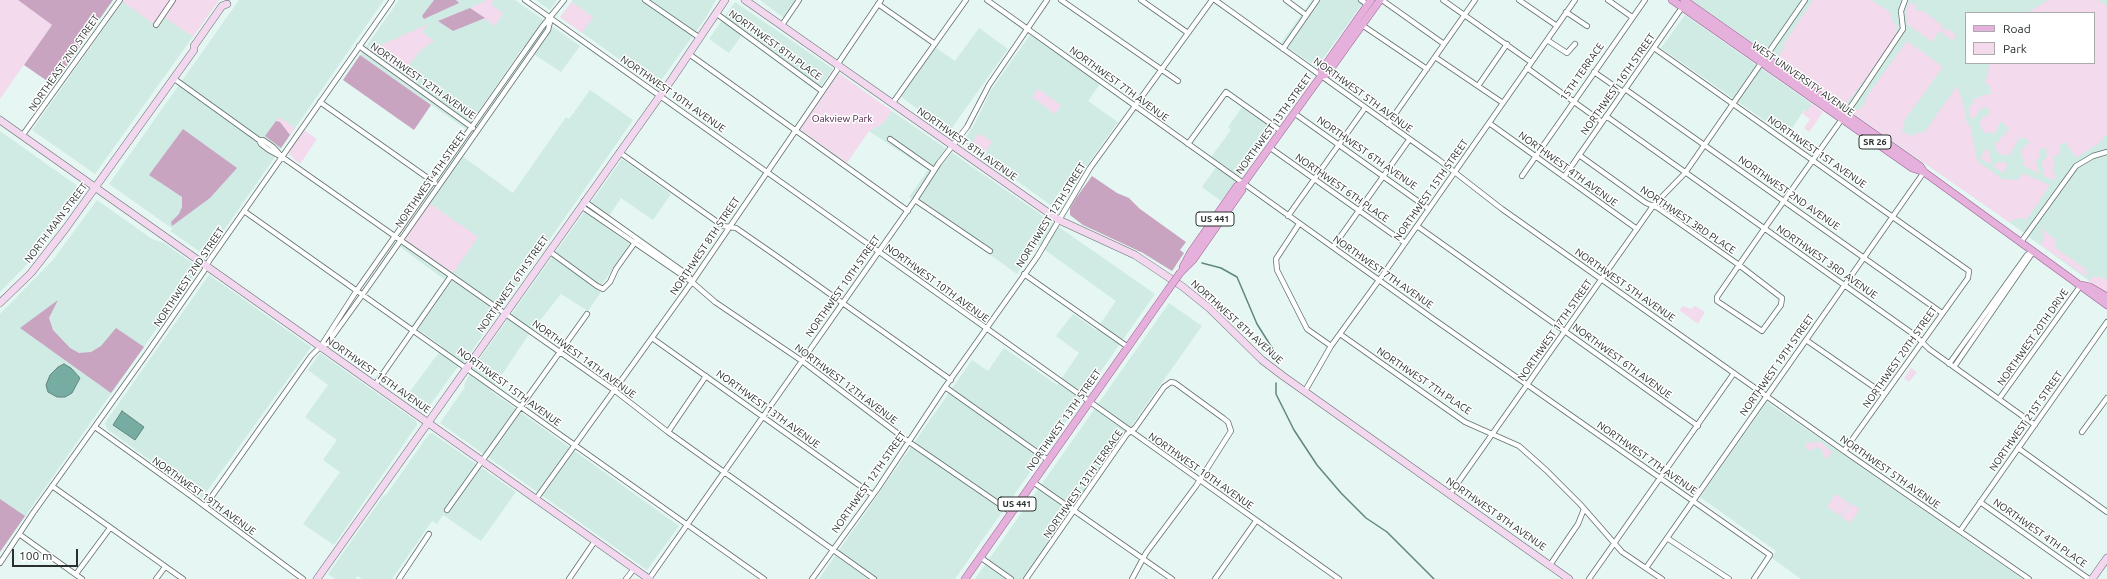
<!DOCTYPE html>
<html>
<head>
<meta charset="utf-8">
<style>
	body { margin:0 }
	#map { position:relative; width:2107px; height:579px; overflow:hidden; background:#e5f6f3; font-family:Ubuntu,sans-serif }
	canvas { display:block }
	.legend { position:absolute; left:1965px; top:12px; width:130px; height:52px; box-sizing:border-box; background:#fff; border:1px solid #a9acab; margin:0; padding:5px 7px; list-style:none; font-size:12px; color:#29302e }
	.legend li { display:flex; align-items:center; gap:8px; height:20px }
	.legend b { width:20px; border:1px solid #a9acab }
	.scale { position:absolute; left:12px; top:549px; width:66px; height:18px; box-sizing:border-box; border:2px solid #29302e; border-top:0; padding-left:5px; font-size:12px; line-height:14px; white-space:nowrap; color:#29302e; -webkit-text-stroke:3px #fff; paint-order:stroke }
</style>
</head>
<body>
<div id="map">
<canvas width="2107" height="579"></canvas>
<ul class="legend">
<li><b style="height:5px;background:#e6b0dc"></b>Road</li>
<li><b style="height:11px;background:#f3daed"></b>Park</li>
</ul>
<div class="scale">100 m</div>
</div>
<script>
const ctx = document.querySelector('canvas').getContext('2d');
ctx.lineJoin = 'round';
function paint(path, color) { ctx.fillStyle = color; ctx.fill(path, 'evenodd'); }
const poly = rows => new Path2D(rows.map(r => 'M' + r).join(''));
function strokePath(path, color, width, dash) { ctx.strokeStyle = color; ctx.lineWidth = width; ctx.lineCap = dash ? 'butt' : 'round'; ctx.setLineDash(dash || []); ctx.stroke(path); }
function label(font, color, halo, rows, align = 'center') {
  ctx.font = font + ' Ubuntu,sans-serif'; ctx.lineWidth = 3; ctx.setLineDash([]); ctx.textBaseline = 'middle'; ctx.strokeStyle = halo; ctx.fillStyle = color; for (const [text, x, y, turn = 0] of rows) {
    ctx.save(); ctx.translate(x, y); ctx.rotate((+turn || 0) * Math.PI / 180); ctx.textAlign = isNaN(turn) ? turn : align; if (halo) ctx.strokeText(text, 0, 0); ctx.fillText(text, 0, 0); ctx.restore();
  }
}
const built = poly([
	[124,0,219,0,95,174,32,130],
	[239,0,384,0,206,256,170,231,173,229,109,184],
	[399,0,515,0,580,46,561,72,523,47,466,129,360,55],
	[536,0,557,0,550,10],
	[573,0,716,0,705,19,657,86,560,17],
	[760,0,803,0,788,21],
	[1312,0,1365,0,1317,67,1281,43],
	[1691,0,2107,0,2107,294,2009,222],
	[1966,13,2094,13,2094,63,1966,63],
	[735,2,833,69,820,87,744,32,729,53,709,39],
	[1685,15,1812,104,1807,112,1804,110,1787,136,1661,48],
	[979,28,1008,49,949,132,900,96,935,47,955,61],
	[1030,35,1100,84,1088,101,1118,122,1056,209,963,142,975,123,991,90],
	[590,90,633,120,464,362,456,369,425,412,405,398,443,347,412,325,445,280,399,246,462,156,513,193,566,117,569,119],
	[1245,103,1276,125,1221,201,1202,187,1219,163,1211,157,1231,130,1228,127],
	[892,111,1155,294,955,579,819,579,972,360,988,371,1004,348,1057,385,1079,353,1056,336,1073,314,1096,330,1116,301,1038,245,1017,274,909,197,928,170,869,131,883,123],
	[0,131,83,190,40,251,0,292],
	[622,159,671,194,653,220,621,198,603,225,630,244,598,290,601,292,588,311,561,294,527,337,491,391,679,526,647,570,440,423,465,387,464,385,473,368],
	[97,200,152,239,164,243,199,268,0,552,0,314,53,260],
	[209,275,311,347,202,498,107,429,105,423],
	[1169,303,1202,326,1023,579,975,579],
	[320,353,416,421,417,425,334,545,303,524,340,472,323,460,337,440,305,417,328,385,308,370],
	[1767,402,2023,579,1801,579,1772,558,1776,551,1700,497],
	[432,433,516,492,481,541,443,515,437,524,432,521,392,579,362,579,358,576,355,579,335,579,328,574,384,495,386,495,429,434]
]);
const green = poly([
	[0,0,18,0,52,25,0,99],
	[124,0,170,0,154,24,123,2],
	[176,0,219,0,193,37,164,17],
	[487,0,494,0,491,4,503,13,495,26,470,8],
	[1813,0,1871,0,1890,12,1891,19,1897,27,1895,35,1884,54,1844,107,1777,60,1781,51,1785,48,1783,45],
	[2048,0,2098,0,2107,6,2107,136,2105,135,2099,143,2076,158,2066,142,2059,145,2059,155,2053,156,2055,167,2052,168,2056,177,2054,180,2044,176,2042,162,2047,157,2046,150,2051,148,2039,149,2040,156,2036,161,2039,174,2022,164,2025,161,2021,155,2021,150,2030,142,2026,139,2020,137,2009,156,2005,154,2000,155,1996,150,1997,148,1994,146,2009,129,2001,121,1995,133,1985,133,1981,128,1980,122,1983,117,1990,114,1988,107,1980,109,1976,117,1970,118,1969,105,1974,105,1973,99,1979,98,1979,96,1991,94,1990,85,1985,84,1990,63,2094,63,2094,13,2027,13],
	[572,2,593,17,582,33,560,17],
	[1910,2,1917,7,1915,9,1920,12,1922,10,1943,26,1941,29,1943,30,1946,28,1956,35,1953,41,1939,31,1932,42,1907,24,1906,11],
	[428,24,422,32,434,41,421,50,403,72,370,50],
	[1907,41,1943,67,1903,122,1905,125,1901,131,1912,136,1920,132,1924,133,1957,86,1964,106,1967,124,1970,124,1977,161,2002,179,2018,180,2022,173,2050,185,2027,219,2019,218,2009,222,1853,113,1855,109,1859,110,1864,105,1867,96],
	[839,73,892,111,883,123,869,131,847,163,800,129],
	[1038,89,1061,105,1055,114,1032,97],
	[1812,104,1823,112,1809,132,1804,128,1810,119,1802,113,1805,110,1807,111],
	[280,117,295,128,290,135,279,121,276,121],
	[304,130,317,139,300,164,288,153],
	[979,133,992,142,986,151,973,142],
	[1986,149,1989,151,1991,161,1989,164,1980,158],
	[2005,162,2008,164,2003,173,1993,166,1996,163],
	[429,203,478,237,453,273,404,239],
	[2039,227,2055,239,2055,244,2057,249,2086,269,2087,273,2085,276,2041,245,2044,236],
	[2093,276,2107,279,2107,294,2089,281],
	[1683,306,1691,309,1695,306,1705,312,1698,324,1679,310],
	[1911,368,1917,372,1909,382,1904,378],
	[1821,442,1832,452,1828,459,1824,457,1822,450,1817,447,1810,451,1806,448,1806,443],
	[1836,494,1850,504,1841,516,1827,507],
	[1851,504,1860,509,1850,523,1842,517]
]);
const forest = poly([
	[18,0,113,0,53,85,24,65,52,25],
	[434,0,456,0,459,3,424,19,422,16],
	[470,8,485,18,453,31,438,21],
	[360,55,431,105,414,130,343,80],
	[276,121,280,122,290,135,281,148,265,136],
	[183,129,237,168,210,198,172,226,171,222,179,214,182,207,182,197,149,175],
	[1092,176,1117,193,1129,198,1140,209,1186,242,1180,250,1184,253,1172,271,1143,253,1083,225,1070,215,1070,208,1076,198],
	[58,300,49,318,53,330,70,348,79,353,91,352,101,346,116,328,144,347,111,393,20,328],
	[0,499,25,516,0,552]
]);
const water = poly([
	[64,364,71,368,80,378,72,393,65,397,57,397,48,392,46,385,50,375,58,367,64,364],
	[122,411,144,427,135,440,113,425,122,411]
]);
const stream = poly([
	[1202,263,1221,268,1237,277,1257,324,1274,351,1274,358],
	[1276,383,1276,394,1294,430,1317,465,1341,493,1366,518,1387,532,1434,579]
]);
const street = poly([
	[525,0,1339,579],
	[645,0,700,38],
	[987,0,1432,318,1770,555,1754,579],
	[1061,0,1178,81],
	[1141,0,1188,33],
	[1215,0,1439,160,1502,209,1844,451,2029,579],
	[1286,0,1306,15],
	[1361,0,1368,5],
	[1382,0,1444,44],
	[1443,0,1531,62],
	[1519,0,1557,26],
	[1608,0,1632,17],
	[878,4,935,44],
	[1566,12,1587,26],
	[717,14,822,91],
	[156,25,173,0],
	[782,25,799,0],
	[1362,25,1427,69],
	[1547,40,1567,53,1575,44],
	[359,46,473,128],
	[1654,48,1969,271,1968,278,1844,451],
	[1283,49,1317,0],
	[689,54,908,211],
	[1435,57,1503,103],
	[1527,68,1602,122],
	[1594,72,1623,92],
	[173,78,259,140,261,144,269,150,282,157,614,390,668,432,874,579],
	[1478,86,1507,44],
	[1625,89,1942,313],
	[320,102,435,183],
	[892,104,966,0],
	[1294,113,1429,209],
	[1606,116,1916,336,1929,349,2035,425],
	[1489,123,1637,229],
	[1388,124,1475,0],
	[22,136,120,0],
	[890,139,934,170],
	[259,140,263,140,273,147,282,157],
	[1188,144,1226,92,1281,131],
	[1269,147,1405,243],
	[619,152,723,226,736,228,775,255,951,380],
	[1579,155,1646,203,1658,208,1739,265,1782,298,1781,305,1762,331,1717,301,1717,297,1739,265,1764,229,1854,102,1903,29,1901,11,1905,0],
	[1522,176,1645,0],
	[1564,177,1683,6],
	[915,200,990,251],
	[584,201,688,275,692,282,715,302,802,361,909,442,1011,512],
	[581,206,692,282],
	[244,211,764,579],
	[1288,216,1365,108],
	[1299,224,1276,259,1277,270,1307,329,1331,346],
	[1417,226,1698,426],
	[2021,242,2076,166,2093,156,2107,152],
	[1333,247,1409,140],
	[549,251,597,286,603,289,610,282,616,269,636,241],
	[1024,274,1128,347],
	[1340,334,1465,422,1519,446,1546,470,1580,504,1622,552,1662,579],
	[652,338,873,495],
	[1806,340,1884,394],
	[321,346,357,290,542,27,564,0],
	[1949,364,2027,255,2034,251],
	[1954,367,2033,252],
	[375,385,451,276],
	[945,387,1048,460],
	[1305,391,1331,346,1382,276,1575,0],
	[1999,399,2081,285],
	[95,427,187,493,303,579],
	[668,432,706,376],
	[2082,432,2107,398],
	[2018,448,2107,512],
	[1033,482,1172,579],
	[52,486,183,579],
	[1450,494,1641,223,1653,206,1685,173,1805,0],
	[536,499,692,282,837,70,837,65,881,0],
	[1980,502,2089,579],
	[205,506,311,356,321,346,327,344,363,294,548,30,551,18],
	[447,510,587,314],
	[1960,531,2107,322],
	[19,534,82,579],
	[1667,538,1729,579],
	[980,557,1011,579],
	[0,563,33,513,148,352,204,271,209,261,392,0],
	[1550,565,1578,524,1584,509],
	[1646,568,1924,172],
	[76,574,110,528],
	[156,579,165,567],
	[399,579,429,534],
	[569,579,595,541],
	[626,579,634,569],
	[649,579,915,200,939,163,967,127,989,85,1047,0],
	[812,579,878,488,945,387,1037,257,1090,168,1212,0],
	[1026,579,1127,434,1135,428,1164,387,1171,382,1175,383,1223,418,1228,422,1231,431,1196,486,1146,553,1132,579],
	[1215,579,1256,521],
	[1589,579,1734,373]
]);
const secondary = poly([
	[745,0,1043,209,1059,220,1135,255,1183,287,1209,308,1262,360,1283,376,1569,579],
	[0,120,649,579],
	[0,303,31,273,66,228,194,50,194,46,222,6,227,4],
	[317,579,672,79,725,0],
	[2092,579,2107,558]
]);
const primary = poly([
	[1672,0,1912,168,1924,172,2107,305],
	[1684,0,1920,166,1924,172],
	[1321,76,1327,74,1380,0],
	[1183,267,1191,252,1237,186,1243,184],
	[1180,273,1193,260,1242,190,1243,184,1321,76,1322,70,1371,0],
	[2081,285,2090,287,2107,297],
	[965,579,1168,290]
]);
const primaryBridge = poly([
	[1168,290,1180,273]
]);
const shields = [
	[1875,142,32],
	[1215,219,38],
	[1017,504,38]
];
const shieldNames = [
	["SR 26",1875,142],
	["US 441",1215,219],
	["US 441",1017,504]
];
const streetNames = [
	["NORTHWEST 8TH PLACE",775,45,36],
	["NORTHEAST 2ND STREET",64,63,-55],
	["15TH TERRACE",1582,72,-55],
	["WEST UNIVERSITY AVENUE",1803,79,35],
	["NORTHWEST 12TH AVENUE",423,81,35],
	["NORTHWEST 7TH AVENUE",1119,84,36],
	["NORTHWEST 16TH STREET",1618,84,-55],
	["NORTHWEST 10TH AVENUE",673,94,35],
	["NORTHWEST 5TH AVENUE",1363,95,36],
	["NORTHWEST 13TH STREET",1274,124,-54],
	["NORTHWEST 8TH AVENUE",967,144,35],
	["NORTHWEST 1ST AVENUE",1817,152,35],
	["NORTHWEST 6TH AVENUE",1367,153,35],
	["NORTHWEST 4TH AVENUE",1568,169,36],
	["NORTHWEST 4TH STREET",431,179,-55],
	["NORTHWEST 6TH PLACE",1342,188,35],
	["NORTHWEST 15TH STREET",1431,190,-55],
	["NORTHWEST 2ND AVENUE",1789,193,35],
	["NORTHWEST 12TH STREET",1051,215,-58],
	["NORTHWEST 3RD PLACE",1688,220,34],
	["NORTH MAIN STREET",56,223,-53],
	["NORTHWEST 8TH STREET",705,246,-56],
	["NORTHWEST 3RD AVENUE",1827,262,35],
	["NORTHWEST 7TH AVENUE",1383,272,35],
	["NORTHWEST 2ND STREET",189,277,-56],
	["NORTHWEST 10TH AVENUE",937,283,36],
	["NORTHWEST 6TH STREET",513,284,-55],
	["NORTHWEST 5TH AVENUE",1625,285,35],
	["NORTHWEST 10TH STREET",843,286,-55],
	["NORTHWEST 8TH AVENUE",1237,322,42],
	["NORTHWEST 17TH STREET",1555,330,-55],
	["NORTHWEST 20TH DRIVE",2033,337,-55],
	["NORTHWEST 20TH STREET",1900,357,-55],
	["NORTHWEST 14TH AVENUE",584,359,36],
	["NORTHWEST 6TH AVENUE",1622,361,36],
	["NORTHWEST 19TH STREET",1777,365,-55],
	["NORTHWEST 16TH AVENUE",378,375,35],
	["NORTHWEST 7TH PLACE",1424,381,34],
	["NORTHWEST 12TH AVENUE",846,384,37],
	["NORTHWEST 15TH AVENUE",509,387,36],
	["NORTHWEST 13TH AVENUE",768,409,36],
	["NORTHWEST 13TH STREET",1064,420,-55],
	["NORTHWEST 21ST STREET",2026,421,-55],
	["NORTHWEST 7TH AVENUE",1647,458,35],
	["NORTHWEST 10TH AVENUE",1201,471,35],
	["NORTHWEST 5TH AVENUE",1890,472,35],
	["NORTHWEST 12TH STREET",869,482,-55],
	["NORTHWEST 13TH TERRACE",1083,484,-55],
	["NORTHWEST 19TH AVENUE",204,496,36],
	["NORTHWEST 8TH AVENUE",1496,514,35],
	["NORTHWEST 4TH PLACE",2040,533,35]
];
const parkNames = [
	["Oakview Park",842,119]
];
paint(built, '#d0eae4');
paint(green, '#f3daed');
paint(forest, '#c9a4c1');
paint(water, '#77aca2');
strokePath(water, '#60877f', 1);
strokePath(stream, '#60877f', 1.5);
strokePath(street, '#61716e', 6);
strokePath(secondary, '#61716e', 8);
strokePath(primary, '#996190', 8);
strokePath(street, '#fff', 4.5);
strokePath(secondary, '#f2d7ee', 7);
strokePath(primary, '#e6b0dc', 7);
strokePath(primaryBridge, '#996190', 8, []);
strokePath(primaryBridge, '#e6b0dc', 7);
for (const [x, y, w] of shields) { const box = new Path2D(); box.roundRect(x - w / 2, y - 7, w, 14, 3); ctx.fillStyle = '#fff'; ctx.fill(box); strokePath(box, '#29302e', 1); }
label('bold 9px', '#29302e', null, shieldNames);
label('10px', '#29302e', '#fff', streetNames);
label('10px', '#481a41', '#fff', parkNames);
</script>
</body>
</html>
